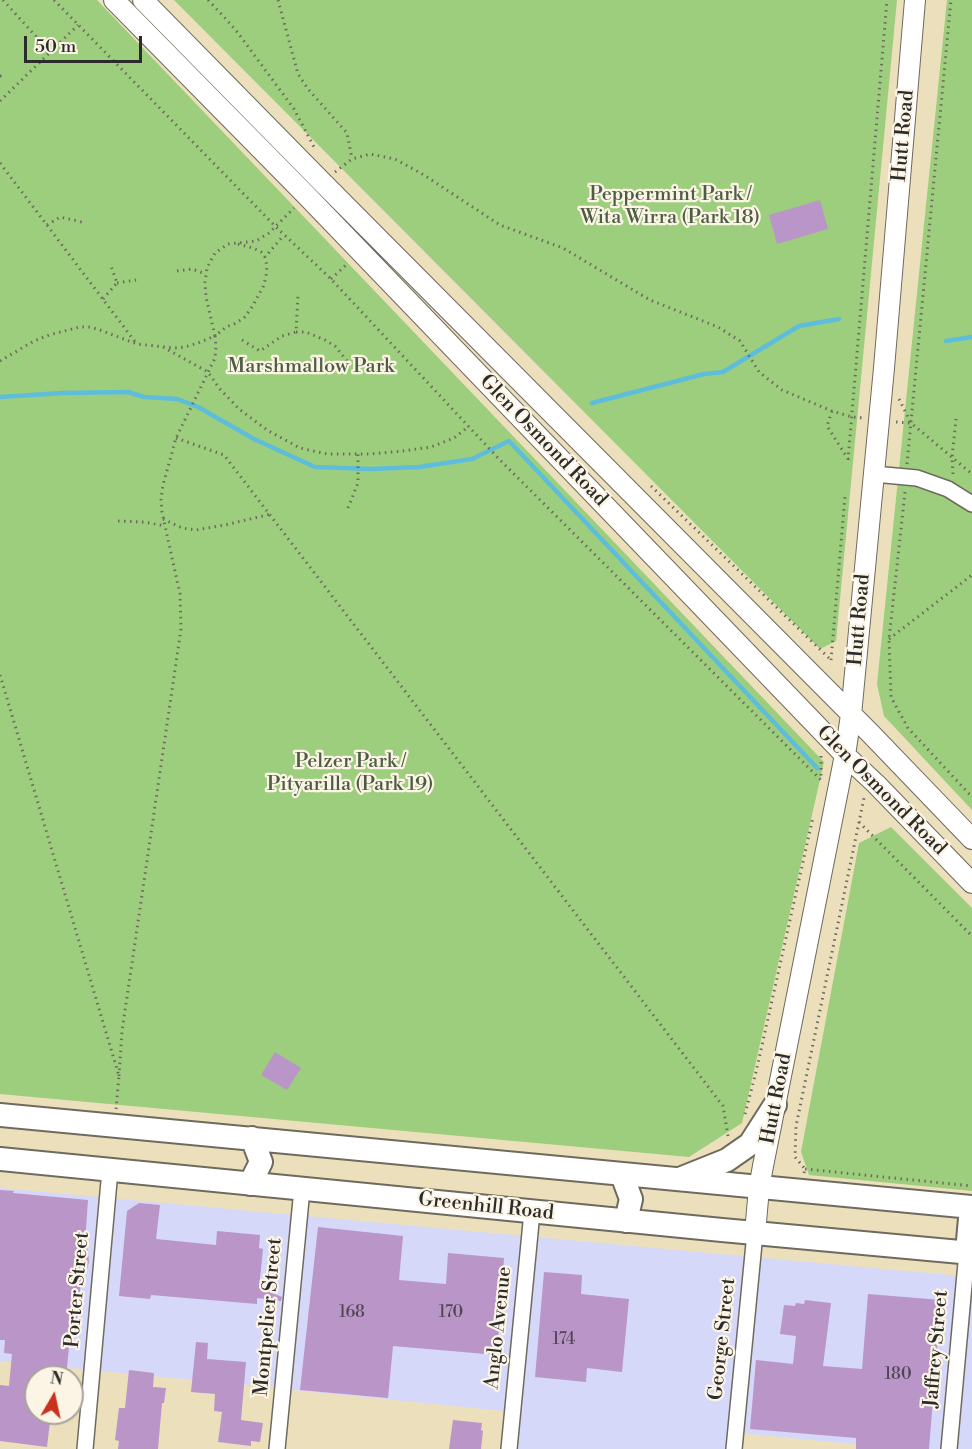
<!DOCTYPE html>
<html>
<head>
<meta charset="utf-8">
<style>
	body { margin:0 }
	#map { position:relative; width:972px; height:1449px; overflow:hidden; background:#ecdfbc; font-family:"Libre Bodoni",serif }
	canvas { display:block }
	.north { position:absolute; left:24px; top:1365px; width:60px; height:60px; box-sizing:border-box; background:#fcf5e5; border:2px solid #a8a49b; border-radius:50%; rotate:9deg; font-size:16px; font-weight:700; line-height:24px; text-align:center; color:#2b2b2b }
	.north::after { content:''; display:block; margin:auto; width:21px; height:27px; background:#c8321e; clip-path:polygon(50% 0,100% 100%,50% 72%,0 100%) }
	.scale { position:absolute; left:24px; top:36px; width:118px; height:27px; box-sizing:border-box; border:3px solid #2b2b2b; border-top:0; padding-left:8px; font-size:18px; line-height:21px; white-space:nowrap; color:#2b2b2b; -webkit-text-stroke:4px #fcf5e5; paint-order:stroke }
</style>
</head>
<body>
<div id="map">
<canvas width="972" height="1449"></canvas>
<div class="north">N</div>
<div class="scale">50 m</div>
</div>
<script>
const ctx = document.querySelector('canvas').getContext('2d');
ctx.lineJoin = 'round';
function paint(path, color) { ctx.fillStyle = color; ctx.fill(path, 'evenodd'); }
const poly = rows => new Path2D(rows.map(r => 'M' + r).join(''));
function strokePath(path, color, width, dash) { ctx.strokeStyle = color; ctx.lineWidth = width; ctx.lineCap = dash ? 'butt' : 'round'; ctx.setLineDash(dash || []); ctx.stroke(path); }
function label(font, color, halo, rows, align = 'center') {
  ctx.font = font + ' "Libre Bodoni",serif'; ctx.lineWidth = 4.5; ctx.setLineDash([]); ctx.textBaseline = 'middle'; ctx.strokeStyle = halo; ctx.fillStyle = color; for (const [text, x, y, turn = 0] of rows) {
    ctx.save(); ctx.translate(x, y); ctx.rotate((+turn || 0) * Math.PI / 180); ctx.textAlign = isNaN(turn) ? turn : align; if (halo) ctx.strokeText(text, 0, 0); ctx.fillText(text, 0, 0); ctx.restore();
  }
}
const built = poly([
	[0,1188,972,1277,972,1449,903,1449,729,1432,726,1449,501,1449,505,1411,0,1361]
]);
const green = poly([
	[0,0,97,0,824,762,742,1123,689,1157,0,1094],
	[174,0,897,0,836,641,820,649],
	[947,0,972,0,972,810,884,716,877,684],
	[891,827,972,908,972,1191,809,1175,801,1152,859,843]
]);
const stream = poly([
	[946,341,972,337],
	[0,397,62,393,128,392,144,397,177,399,198,407,254,439,315,467,371,469,419,467,472,459,509,441,817,768],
	[592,403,704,374,723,372,799,326,839,319]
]);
const building = poly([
	[820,200,828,229,777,244,769,215],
	[275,1052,301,1068,287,1090,261,1075],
	[0,1190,14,1191,13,1193,88,1200,85,1243,88,1250,89,1262,86,1272,81,1281,77,1320,71,1328,66,1377,36,1377,36,1413,51,1413,47,1447,0,1441,0,1385,9,1386,12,1354,4,1353,5,1340,0,1340],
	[139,1203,160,1205,156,1239,216,1245,217,1231,260,1235,259,1248,263,1249,259,1288,282,1297,281,1301,257,1298,257,1304,151,1295,150,1299,119,1296,127,1211],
	[318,1227,403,1236,399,1280,446,1284,448,1253,504,1258,497,1355,393,1346,388,1398,300,1390],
	[544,1272,582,1275,581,1294,629,1299,622,1372,587,1368,586,1382,535,1377],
	[868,1294,941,1300,929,1449,856,1449,856,1438,750,1429,756,1360,793,1364,796,1336,780,1334,784,1305,795,1306,796,1303,804,1304,805,1300,831,1303,823,1366,862,1369],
	[196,1342,208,1343,207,1359,246,1362,241,1420,263,1423,260,1442,251,1441,251,1446,218,1442,222,1412,214,1411,215,1394,191,1392],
	[129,1370,154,1373,153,1387,166,1388,164,1403,162,1403,158,1449,118,1449,119,1441,115,1440,119,1408,125,1408],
	[453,1420,482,1423,481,1430,483,1431,481,1449,449,1449]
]);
const path = poly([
	[3,0,50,52],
	[54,0,275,226,331,279,498,458,821,780],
	[208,0,226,19,238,33,294,109,315,149],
	[278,0,298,74,308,89,347,133,352,159],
	[0,76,5,76],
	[0,101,78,25],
	[0,163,136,343],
	[335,172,352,159,370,154,395,159,424,175,500,225,563,248,650,300,718,327,740,341,759,372,782,390,832,411,852,417,863,418],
	[47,225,60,217,86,223],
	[238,244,253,248,261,252,265,257],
	[177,271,192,269,206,274],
	[331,279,347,264],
	[117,283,136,280],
	[103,299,117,283,111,266],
	[296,332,306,332,325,340,335,346,348,362],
	[242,340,260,351,282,336,296,332,298,295],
	[163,347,208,372,219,388,239,409,267,430,300,448,327,454,370,454,403,451,431,447,454,438,468,427],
	[0,361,34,341,49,335,80,327,90,327,100,330,137,344,175,348,185,347,198,343,215,336,206,297,205,282,207,268,215,253,228,244,256,241,269,233,294,208],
	[899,399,911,423,972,474],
	[832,411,827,426,848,459],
	[896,422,911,423],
	[176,438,224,455,723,1106,728,1136],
	[848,460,887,0],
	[907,464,951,0],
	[953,474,952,458,956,419],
	[651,486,831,660],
	[905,492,889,639,891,697,908,728,972,797],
	[348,508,358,483,358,454],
	[163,519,182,528,196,530,225,525,271,514],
	[118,521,144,522,165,526],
	[889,639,972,575],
	[831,660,845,497],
	[0,675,119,1076,116,1109],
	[821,756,821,778],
	[859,822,972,936],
	[119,1076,122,1031,181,629,180,594,162,512,161,499,163,485,176,438,215,358,216,346,215,336,226,327,234,324,244,318,252,307,263,287,266,277,267,266,265,257,284,235],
	[745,1114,756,1072,813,817],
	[805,1169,972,1186],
	[804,1173,805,1169,795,1157,796,1126,864,798]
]);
const minor = poly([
	[874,474,917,478,948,489,972,504],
	[85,1449,110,1170],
	[277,1449,302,1189],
	[509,1449,532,1212],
	[734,1449,755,1233],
	[949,1449,967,1252]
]);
const major = poly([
	[114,0,307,196,845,755,876,784,972,883],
	[143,0,321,181,871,734,972,839],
	[755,1233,759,1188,763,1166,845,755,851,715,884,368,915,0]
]);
const highway = poly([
	[0,1115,972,1207],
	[0,1159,722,1230,972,1253],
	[622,1175,631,1199,626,1221],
	[682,1178,727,1160,750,1144,775,1105],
	[250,1184,261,1162,252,1138],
	[967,1252,971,1207]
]);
const numberNames = [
	["168",352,1313],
	["170",451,1313],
	["174",564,1340],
	["180",898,1375]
];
const streetNames = [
	["Hutt Road",904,136,-85],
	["Glen Osmond Road",543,441,46],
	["Hutt Road",860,620,-85],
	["Glen Osmond Road",881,791,45],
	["Hutt Road",777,1099,-79],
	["Greenhill Road",486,1207,6],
	["Porter Street",78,1290,-85],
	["Montpelier Street",269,1317,-85],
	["Anglo Avenue",499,1328,-84],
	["George Street",723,1339,-84],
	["Jaffrey Street",937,1349,-85]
];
const parkNames = [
	["Peppermint Park /",670,195],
	["Wita Wirra (Park 18)",670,218],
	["Marshmallow Park",311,367],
	["Pelzer Park /",350,762],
	["Pityarilla (Park 19)",350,785]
];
paint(built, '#d6d8f9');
paint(green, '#9dce7d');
strokePath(stream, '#5dbddb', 4.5);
paint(building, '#ba95c8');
strokePath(minor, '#6f6a5e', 18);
strokePath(major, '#6f6a5e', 22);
strokePath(highway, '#6f6a5e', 26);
strokePath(path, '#6f6a5e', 3, [1.5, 4.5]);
strokePath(minor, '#fff', 15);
strokePath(major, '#fff', 20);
strokePath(highway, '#fff', 22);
label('16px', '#4f4652', null, numberNames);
label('20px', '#2b2b2b', '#fcf5e5', streetNames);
label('20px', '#4d5c44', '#fcf5e5', parkNames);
</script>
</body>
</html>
